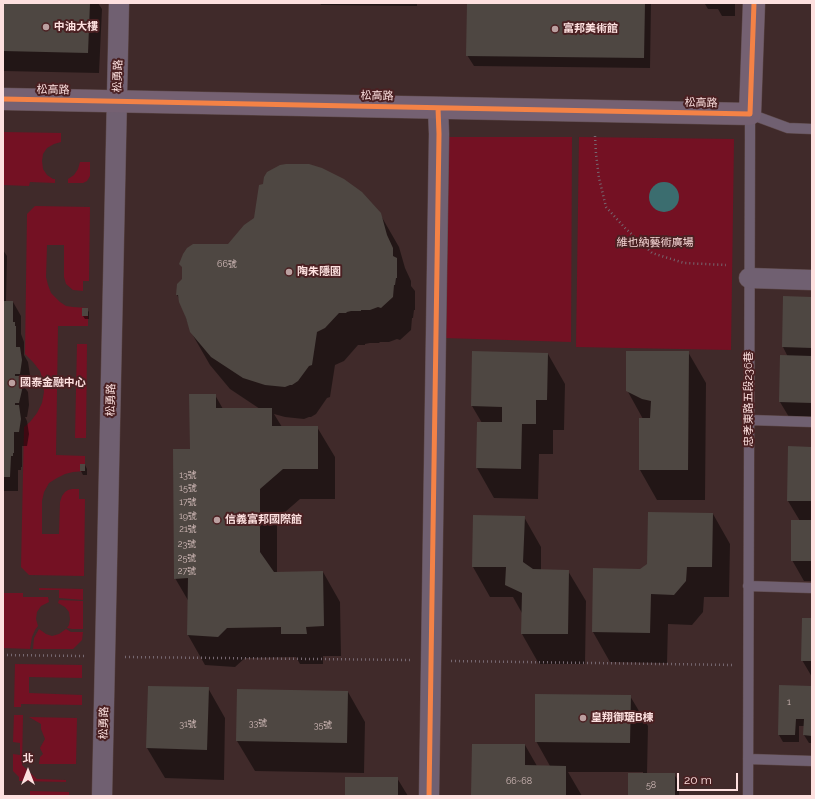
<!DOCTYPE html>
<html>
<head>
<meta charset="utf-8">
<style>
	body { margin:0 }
	#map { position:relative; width:815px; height:799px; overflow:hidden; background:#402a2a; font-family:Raleway,"Noto Sans TC",sans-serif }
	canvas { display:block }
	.frame { position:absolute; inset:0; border:4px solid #fde0df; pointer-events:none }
	.north { position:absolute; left:8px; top:751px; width:40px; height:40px; -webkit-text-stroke:3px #4a2022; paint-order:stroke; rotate:0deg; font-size:11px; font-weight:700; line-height:16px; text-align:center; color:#fde0df }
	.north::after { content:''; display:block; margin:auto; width:14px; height:18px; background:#fde0df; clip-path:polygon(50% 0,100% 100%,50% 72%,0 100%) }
	.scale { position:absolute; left:677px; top:773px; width:61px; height:18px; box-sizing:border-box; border:2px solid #fde0df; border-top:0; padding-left:5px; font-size:12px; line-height:14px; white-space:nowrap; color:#fde0df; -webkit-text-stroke:3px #4a2022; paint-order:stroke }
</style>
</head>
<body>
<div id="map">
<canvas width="815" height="799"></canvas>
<div class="frame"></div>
<div class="north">北</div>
<div class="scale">20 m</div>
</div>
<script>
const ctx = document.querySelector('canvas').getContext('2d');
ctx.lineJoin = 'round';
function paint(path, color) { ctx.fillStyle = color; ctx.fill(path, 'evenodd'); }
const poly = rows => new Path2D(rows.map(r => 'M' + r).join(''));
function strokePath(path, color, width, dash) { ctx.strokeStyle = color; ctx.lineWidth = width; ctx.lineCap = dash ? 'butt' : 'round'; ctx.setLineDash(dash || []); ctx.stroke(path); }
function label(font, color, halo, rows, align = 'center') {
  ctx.font = font + ' Raleway,"Noto Sans TC",sans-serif'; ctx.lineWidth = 4; ctx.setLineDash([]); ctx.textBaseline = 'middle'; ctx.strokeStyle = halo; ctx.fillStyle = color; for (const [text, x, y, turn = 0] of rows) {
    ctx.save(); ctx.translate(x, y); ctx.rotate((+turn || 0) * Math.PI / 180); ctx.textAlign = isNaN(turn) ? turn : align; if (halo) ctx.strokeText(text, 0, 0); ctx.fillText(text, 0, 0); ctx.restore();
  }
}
const green = poly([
	[3,132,61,133,61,142,54,144,47,148,43,154,42,161,43,169,47,175,53,179,55,179,55,183,30,182,29,186,3,185],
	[446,137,572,137,571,342,444,338],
	[579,137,734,139,731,350,576,347],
	[80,162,90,162,90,176,87,181,83,183,68,183,68,179,74,175,78,169],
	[35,206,90,207,89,281,83,281,83,291,73,290,66,284,64,277,64,245,47,245,46,277,48,285,51,293,60,302,66,306,73,307,88,308,88,326,58,326,56,455,85,456,85,471,73,472,65,474,57,478,49,483,44,492,42,501,42,534,59,534,60,502,62,496,65,492,68,490,72,489,79,489,79,499,85,499,84,576,29,575,21,567,24,427,30,422,37,413,42,403,44,392,43,381,40,371,33,362,25,354,27,214],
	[77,344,87,344,86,438,75,438],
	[39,588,83,589,83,600,59,598,59,590,39,590],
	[3,593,23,593,23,597,48,597,49,602,41,606,37,612,36,619,38,626,35,630,32,637,30,649,3,648],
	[59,600,83,601,83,629,72,629,67,628,69,625,70,619,69,612,65,607,58,603],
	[39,629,46,634,52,636,59,634,66,629,71,632,83,632,82,640,73,649,33,649,34,638],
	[15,664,82,665,82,678,29,677,29,693,82,695,82,705,21,704,21,707,14,707],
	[14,715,23,715,22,765,37,779,66,780,66,782,19,781,19,777,13,771,13,754,20,755,20,743,13,742],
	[29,717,77,718,76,764,39,764,40,757,43,754,40,748,45,739,41,729,41,724],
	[30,791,69,792,69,796,23,796,30,796]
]);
const water = poly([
	'649 197a15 15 0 1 1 30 0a15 15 0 1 1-30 0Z'
]);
const shadow = poly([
	[3,3,98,3,102,9,99,73,3,71],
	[320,3,417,3,417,6,321,5],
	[468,3,651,3,650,68,474,66,467,55],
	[703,3,735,3,735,16,722,16,718,9,708,9,705,4,704,4],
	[380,214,399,247,405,268,411,281,411,286,415,291,415,310,414,310,413,318,412,318,411,330,400,340,397,339,389,342,380,342,379,343,370,343,365,344,365,345,358,345,344,361,335,365,330,397,327,398,316,414,311,417,309,417,304,419,285,417,274,414,282,427,317,427,335,457,335,499,300,499,277,519,277,573,323,572,340,602,341,656,323,656,323,664,300,664,296,657,245,658,235,667,205,665,188,635,189,602,175,578,215,395,223,409,260,409,230,389,210,365,191,332,180,300,177,295,229,245],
	[3,228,3,250,7,256,6,302,13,302,21,316,21,334,24,342,24,355,28,362,30,375,28,388,25,388,28,392,29,405,27,417,25,417,27,421,29,434,27,446,22,446,22,467,21,467,21,470,18,470,18,491,3,491,3,494],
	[784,297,812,298,812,423,792,422,780,402,781,356,788,357,783,347],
	[83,309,87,309,89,312,89,319,85,319,83,316],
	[688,352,706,383,705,500,657,500,640,470,643,419,627,390],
	[548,354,565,384,564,430,553,430,553,454,539,454,538,499,494,498,477,468,482,423,472,406],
	[812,448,812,521,810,521,812,525,812,581,804,581,792,560,800,521,788,501],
	[81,465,85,465,87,469,87,475,83,475,81,471],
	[713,514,730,544,729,597,704,597,703,612,692,625,668,624,667,663,610,662,593,632,594,569,640,570],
	[524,517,541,547,541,571,568,571,586,601,585,664,539,664,522,634,522,613,513,597,490,597,473,567],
	[812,619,812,677,802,660],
	[149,687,208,688,225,718,224,780,165,778,147,748],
	[812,687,812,743,809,743,804,735,805,726,799,726,799,742,783,742,779,735],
	[348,692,365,722,364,773,255,771,237,741],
	[630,696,648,726,647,774,674,774,679,782,679,796,629,796,643,774,643,772,568,772,582,796,472,796,525,745,537,766,550,766,536,741],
	[397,778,408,796,346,796]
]);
const building = poly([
	[3,3,90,3,88,53,3,51],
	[467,3,645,3,644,58,466,56],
	[286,164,309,164,322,168,344,179,362,192,381,213,387,235,393,248,393,256,397,258,397,278,396,278,395,285,394,285,393,297,381,308,378,307,370,310,361,310,361,311,351,311,347,312,346,313,339,313,325,328,317,332,312,365,309,366,298,381,292,385,290,385,285,387,265,385,243,378,211,357,190,332,186,318,179,302,178,295,176,295,177,284,182,279,182,267,179,264,183,254,187,248,193,244,228,244,244,225,254,218,259,185,263,184,264,177,267,172,280,165],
	[783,296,812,297,812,348,782,347],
	[3,301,13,301,13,322,15,322,15,326,16,326,16,347,20,347,22,360,20,374,15,374,15,376,20,376,22,390,19,403,15,403,15,405,19,405,21,419,19,432,14,432,14,453,13,453,13,456,11,456,10,477,3,477],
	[82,308,88,308,88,316,82,316],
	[472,351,548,353,547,400,536,400,536,424,522,424,521,469,476,468,477,422,502,422,502,407,471,406],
	[626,351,689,351,688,470,639,470,639,418,650,418,651,401,642,399,626,391],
	[780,355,812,356,812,403,779,402],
	[189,394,216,394,216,408,272,408,272,426,318,426,318,469,283,469,260,489,260,552,274,572,323,571,324,626,306,627,307,634,281,634,281,627,227,628,218,637,187,635,188,578,174,579,173,449,190,449],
	[788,446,812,447,812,501,787,501],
	[80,464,85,464,85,471,80,471],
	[648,512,713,513,712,567,687,567,686,581,674,595,651,594,650,633,592,632,593,568,640,569,647,564],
	[473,515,525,516,523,562,533,569,569,570,568,634,521,634,522,593,505,585,506,567,472,567],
	[791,520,811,520,811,530,812,530,812,561,791,561],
	[802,618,812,618,812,661,801,661],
	[779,685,812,686,812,736,803,735,804,719,796,719,795,735,778,735],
	[148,686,209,687,207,750,146,748],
	[237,689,348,691,347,743,236,741],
	[535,694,631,695,630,743,535,742],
	[472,744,525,744,525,765,566,766,566,796,471,796],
	[628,773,675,773,675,796,628,796],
	[345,777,398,777,398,796,345,796]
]);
const path = poly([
	[595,136,596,154,599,178,606,207,625,228,652,253,684,263,726,265],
	[3,655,84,656],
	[125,657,410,660],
	[451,661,734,665]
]);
const lane = poly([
	[749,420,812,422],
	[748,586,812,588],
	[748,759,812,761],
	[748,796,750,138,750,114,788,128,812,129]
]);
const street = poly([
	[749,278,812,280],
	[102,796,119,3],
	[429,796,439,134,438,108]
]);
const secondary = poly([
	[3,99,750,114,754,3]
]);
const cycleway = poly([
	[3,99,750,114,754,3],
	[429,796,439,134,438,108]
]);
const markers = [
	[46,27,4,"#bba0a0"],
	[555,29,4,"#bba0a0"],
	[289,272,4,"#bba0a0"],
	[12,383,4,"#bba0a0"],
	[217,520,4,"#bba0a0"],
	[583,718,4,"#bba0a0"]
];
const numberNames = [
	["66號",227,264],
	["13號",188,475],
	["15號",188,488],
	["17號",188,502],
	["19號",188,516],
	["21號",188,529],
	["23號",187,544],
	["25號",187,558],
	["27號",187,571],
	["1",789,702],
	["33號",258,723],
	["31號",188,724],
	["35號",323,725],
	["66~68",519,781],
	["58",651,785]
];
const poiNames = [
	["中油大樓",54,27],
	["富邦美術館",563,29],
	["陶朱隱園",297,272],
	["國泰金融中心",20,383],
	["信義富邦國際館",225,520],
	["皇翔御琚B棟",591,718]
];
const streetNames = [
	["松勇路",118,76,-88],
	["松高路",53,90,1],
	["松高路",377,96,1],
	["松高路",701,103,1],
	["忠孝東路五段236巷",749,399,-90],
	["松勇路",111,400,-89],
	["松勇路",104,723,-89]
];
const parkNames = [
	["維也納藝術廣場",655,243]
];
paint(green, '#741123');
paint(water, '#3b6d6f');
paint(shadow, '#0007');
paint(building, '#4e4742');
strokePath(lane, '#5d4949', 11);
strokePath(street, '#5d4949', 21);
strokePath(secondary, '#5d4949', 23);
strokePath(path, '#766871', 2.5, [1, 3]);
strokePath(lane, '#706071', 10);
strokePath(street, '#706071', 20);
strokePath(secondary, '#756172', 22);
strokePath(cycleway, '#f48246', 5);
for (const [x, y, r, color] of markers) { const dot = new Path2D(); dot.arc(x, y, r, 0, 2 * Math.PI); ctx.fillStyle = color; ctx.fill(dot); strokePath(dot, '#4a2022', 1.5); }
label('9px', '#d1bab8', null, numberNames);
label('bold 11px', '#fde0df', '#4a2022', poiNames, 'left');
label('11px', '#fde0df', '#4a2022', streetNames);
label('11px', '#f6d6d5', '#4a2022', parkNames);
</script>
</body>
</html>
